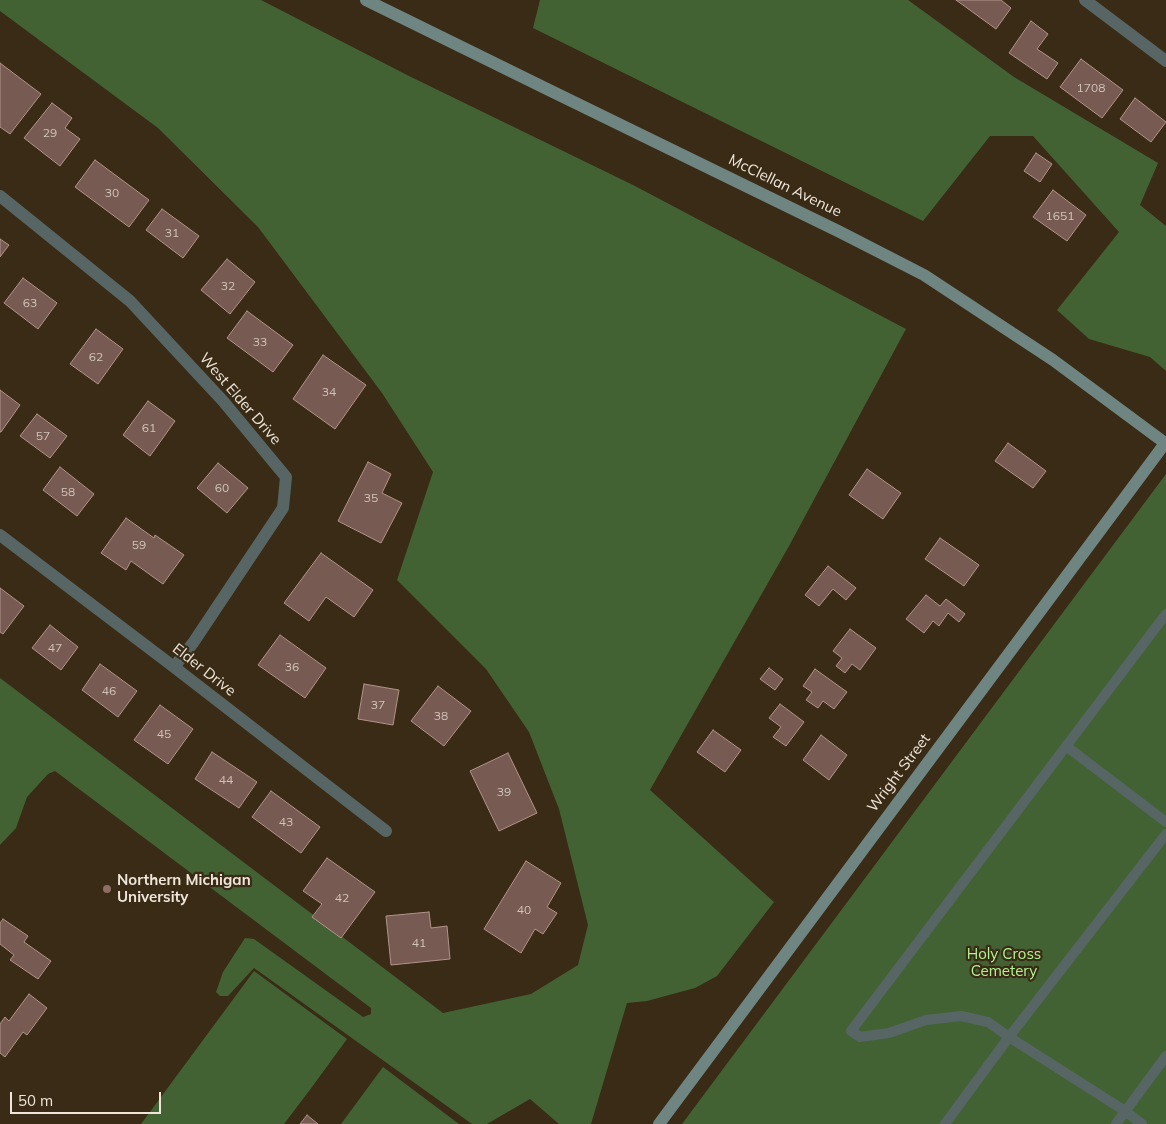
<!DOCTYPE html>
<html>
<head>
<meta charset="utf-8">
<style>
	body { margin:0 }
	#map { position:relative; width:1166px; height:1124px; overflow:hidden; background:#392b15; font-family:Mulish,sans-serif }
	canvas { display:block }
	.scale { position:absolute; left:10px; top:1092px; width:151px; height:22px; box-sizing:border-box; border:2px solid #efe6d9; border-top:0; padding-left:6px; font-size:15px; line-height:18px; white-space:nowrap; color:#efe6d9; -webkit-text-stroke:4px #392b15; paint-order:stroke }
</style>
</head>
<body>
<div id="map">
<canvas width="1166" height="1124"></canvas>
<div class="scale">50 m</div>
</div>
<script>
const ctx = document.querySelector('canvas').getContext('2d');
ctx.lineJoin = 'round';
function paint(path, color) { ctx.fillStyle = color; ctx.fill(path, 'evenodd'); }
const poly = rows => new Path2D(rows.map(r => 'M' + r).join(''));
function strokePath(path, color, width, dash) { ctx.strokeStyle = color; ctx.lineWidth = width; ctx.lineCap = dash ? 'butt' : 'round'; ctx.setLineDash(dash || []); ctx.stroke(path); }
function label(font, color, halo, rows, align = 'center') {
  ctx.font = font + ' Mulish,sans-serif'; ctx.lineWidth = 4.5; ctx.setLineDash([]); ctx.textBaseline = 'middle'; ctx.strokeStyle = halo; ctx.fillStyle = color; for (const [text, x, y, turn = 0] of rows) {
    ctx.save(); ctx.translate(x, y); ctx.rotate((+turn || 0) * Math.PI / 180); ctx.textAlign = isNaN(turn) ? turn : align; if (halo) ctx.strokeText(text, 0, 0); ctx.fillText(text, 0, 0); ctx.restore();
  }
}
const green = poly([
	[0,0,261,0,409,76,633,185,906,329,789,546,650,790,774,902,717,976,695,988,647,1001,627,1003,591,1124,559,1124,530,1099,487,1124,472,1124,254,968,228,996,220,996,216,992,223,972,245,938,254,939,363,1017,371,1014,371,1008,55,771,48,774,27,797,16,828,0,845,0,678,443,1013,531,994,578,965,588,925,559,809,529,732,486,669,397,580,433,472,382,393,258,227,158,128,0,11],
	[540,0,908,0,1014,77,1158,163,1140,205,1166,226,1166,371,1150,357,1089,339,1057,310,1119,232,1033,136,990,136,923,221,533,28],
	[1166,474,1166,1124,682,1124],
	[254,971,347,1039,312,1087,284,1124,141,1124],
	[383,1067,459,1124,341,1124]
]);
const building = poly([
	[956,0,1001,0,1011,8,996,29,956,0],
	[1031,21,1048,34,1037,49,1058,63,1047,79,1009,53,1031,21],
	[1081,59,1123,90,1102,118,1060,87,1081,59],
	[0,63,41,94,10,134,0,127,0,63],
	[1135,98,1166,122,1151,142,1120,119,1135,98],
	[52,103,72,118,65,128,80,139,60,166,24,138,52,103],
	[1036,153,1052,164,1040,182,1024,171,1036,153],
	[95,160,149,200,129,227,75,187,95,160],
	[1053,190,1086,215,1067,241,1033,217,1053,190],
	[162,209,199,236,183,258,146,230,162,209],
	[0,239,9,245,0,257,0,239],
	[227,259,255,282,230,314,201,290,227,259],
	[23,278,57,303,38,329,4,303,23,278],
	[247,311,293,345,273,372,227,338,247,311],
	[96,329,123,349,98,384,70,364,96,329],
	[323,355,366,385,335,429,293,399,323,355],
	[0,390,20,405,1,432,0,432,0,390],
	[148,401,175,421,150,456,123,435,148,401],
	[37,414,67,436,50,458,20,436,37,414],
	[1008,443,1046,471,1033,488,995,461,1008,443],
	[368,462,391,474,382,493,402,503,381,543,338,521,368,462],
	[218,463,248,488,227,513,197,488,218,463],
	[60,467,94,494,77,516,43,490,60,467],
	[867,469,901,493,883,519,849,495,867,469],
	[126,518,154,538,155,535,184,555,163,584,131,561,126,570,101,553,126,518],
	[940,538,979,565,964,586,925,559,940,538],
	[321,553,373,590,354,617,326,597,309,621,284,603,321,553],
	[828,566,856,588,846,600,833,589,819,606,805,595,828,566],
	[0,588,24,606,3,634,0,632,0,588],
	[926,595,940,606,946,599,965,614,959,622,948,613,939,626,933,621,924,633,906,619,926,595],
	[50,625,78,647,61,670,32,648,50,625],
	[850,629,876,648,860,670,852,664,845,673,836,666,842,658,833,651,850,629],
	[280,635,326,668,305,698,258,665,280,635],
	[100,664,137,691,118,717,82,690,100,664],
	[769,668,783,679,775,690,760,679,769,668],
	[815,669,847,692,834,709,823,701,818,708,806,700,812,692,803,686,815,669],
	[364,684,399,690,393,725,358,719,364,684],
	[438,686,471,711,444,746,411,721,438,686],
	[780,704,804,722,786,746,773,737,781,727,769,718,780,704],
	[160,705,193,729,168,764,134,740,160,705],
	[713,730,741,750,725,772,697,752,713,730],
	[821,735,847,755,829,780,803,760,821,735],
	[212,752,257,782,239,808,195,779,212,752],
	[508,753,537,813,499,831,470,771,508,753],
	[271,791,320,827,301,853,252,817,271,791],
	[327,858,375,892,341,938,312,917,322,904,303,891,327,858],
	[526,861,561,883,547,907,557,913,543,934,535,929,521,953,484,929,526,861],
	[429,912,431,928,447,926,450,959,391,965,386,916,429,912],
	[3,919,28,936,24,942,51,961,38,979,10,960,14,955,0,944,0,923,3,919],
	[29,994,47,1008,27,1035,23,1032,5,1057,0,1053,0,1024,5,1017,9,1021,29,994],
	[307,1115,318,1124,300,1124,307,1115]
]);
const lane = poly([
	[1066,746,1166,822],
	[945,1124,1009,1037,988,1022,961,1016,926,1020,889,1033,860,1037,851,1031,1166,614],
	[1116,1124,1166,1056],
	[1142,1124,1125,1111,1009,1037,1166,834]
]);
const street = poly([
	[1085,0,1166,61],
	[0,196,130,301,223,401,286,477,283,508,193,643,174,667],
	[0,535,174,667,386,831]
]);
const secondary = poly([
	[366,0,547,89,840,232,924,275,1053,360,1165,443],
	[659,1124,1166,442]
]);
const markers = [
	[107,889,5,"#8d6e63"]
];
const numberNames = [
	["1708",1091,88],
	["29",50,133],
	["30",112,193],
	["1651",1060,216],
	["31",172,233],
	["32",228,286],
	["63",30,303],
	["33",260,342],
	["62",96,357],
	["34",329,392],
	["61",149,428],
	["57",43,436],
	["60",222,488],
	["58",68,492],
	["35",371,498],
	["59",139,545],
	["47",55,648],
	["36",292,667],
	["46",109,691],
	["37",378,705],
	["38",441,716],
	["45",164,734],
	["44",226,780],
	["39",504,792],
	["43",286,822],
	["42",342,898],
	["40",524,910],
	["41",419,943]
];
const streetNames = [
	["McClellan Avenue",785,186,26],
	["West Elder Drive",240,399,49],
	["Elder Drive",204,670,38],
	["Wright Street",899,773,-53]
];
const poiNames = [
	["Northern Michigan",117,880],
	["University",117,897]
];
const parkNames = [
	["Holy Cross",1004,954],
	["Cemetery",1004,971]
];
paint(green, '#426234');
paint(building, '#775b53');
strokePath(building, '#b2938a', 1);
strokePath(lane, '#576664', 10);
strokePath(street, '#576664', 12);
strokePath(secondary, '#6e8582', 12);
for (const [x, y, r, color] of markers) { const dot = new Path2D(); dot.arc(x, y, r, 0, 2 * Math.PI); ctx.fillStyle = color; ctx.fill(dot); strokePath(dot, '#392b15', 2); }
label('12px', '#d1c3b8', null, numberNames);
label('15px', '#efe6d9', '#392b15', streetNames);
label('bold 15px', '#efe6d9', '#392b15', poiNames, 'left');
label('15px', '#aff592', '#392b15', parkNames);
</script>
</body>
</html>
